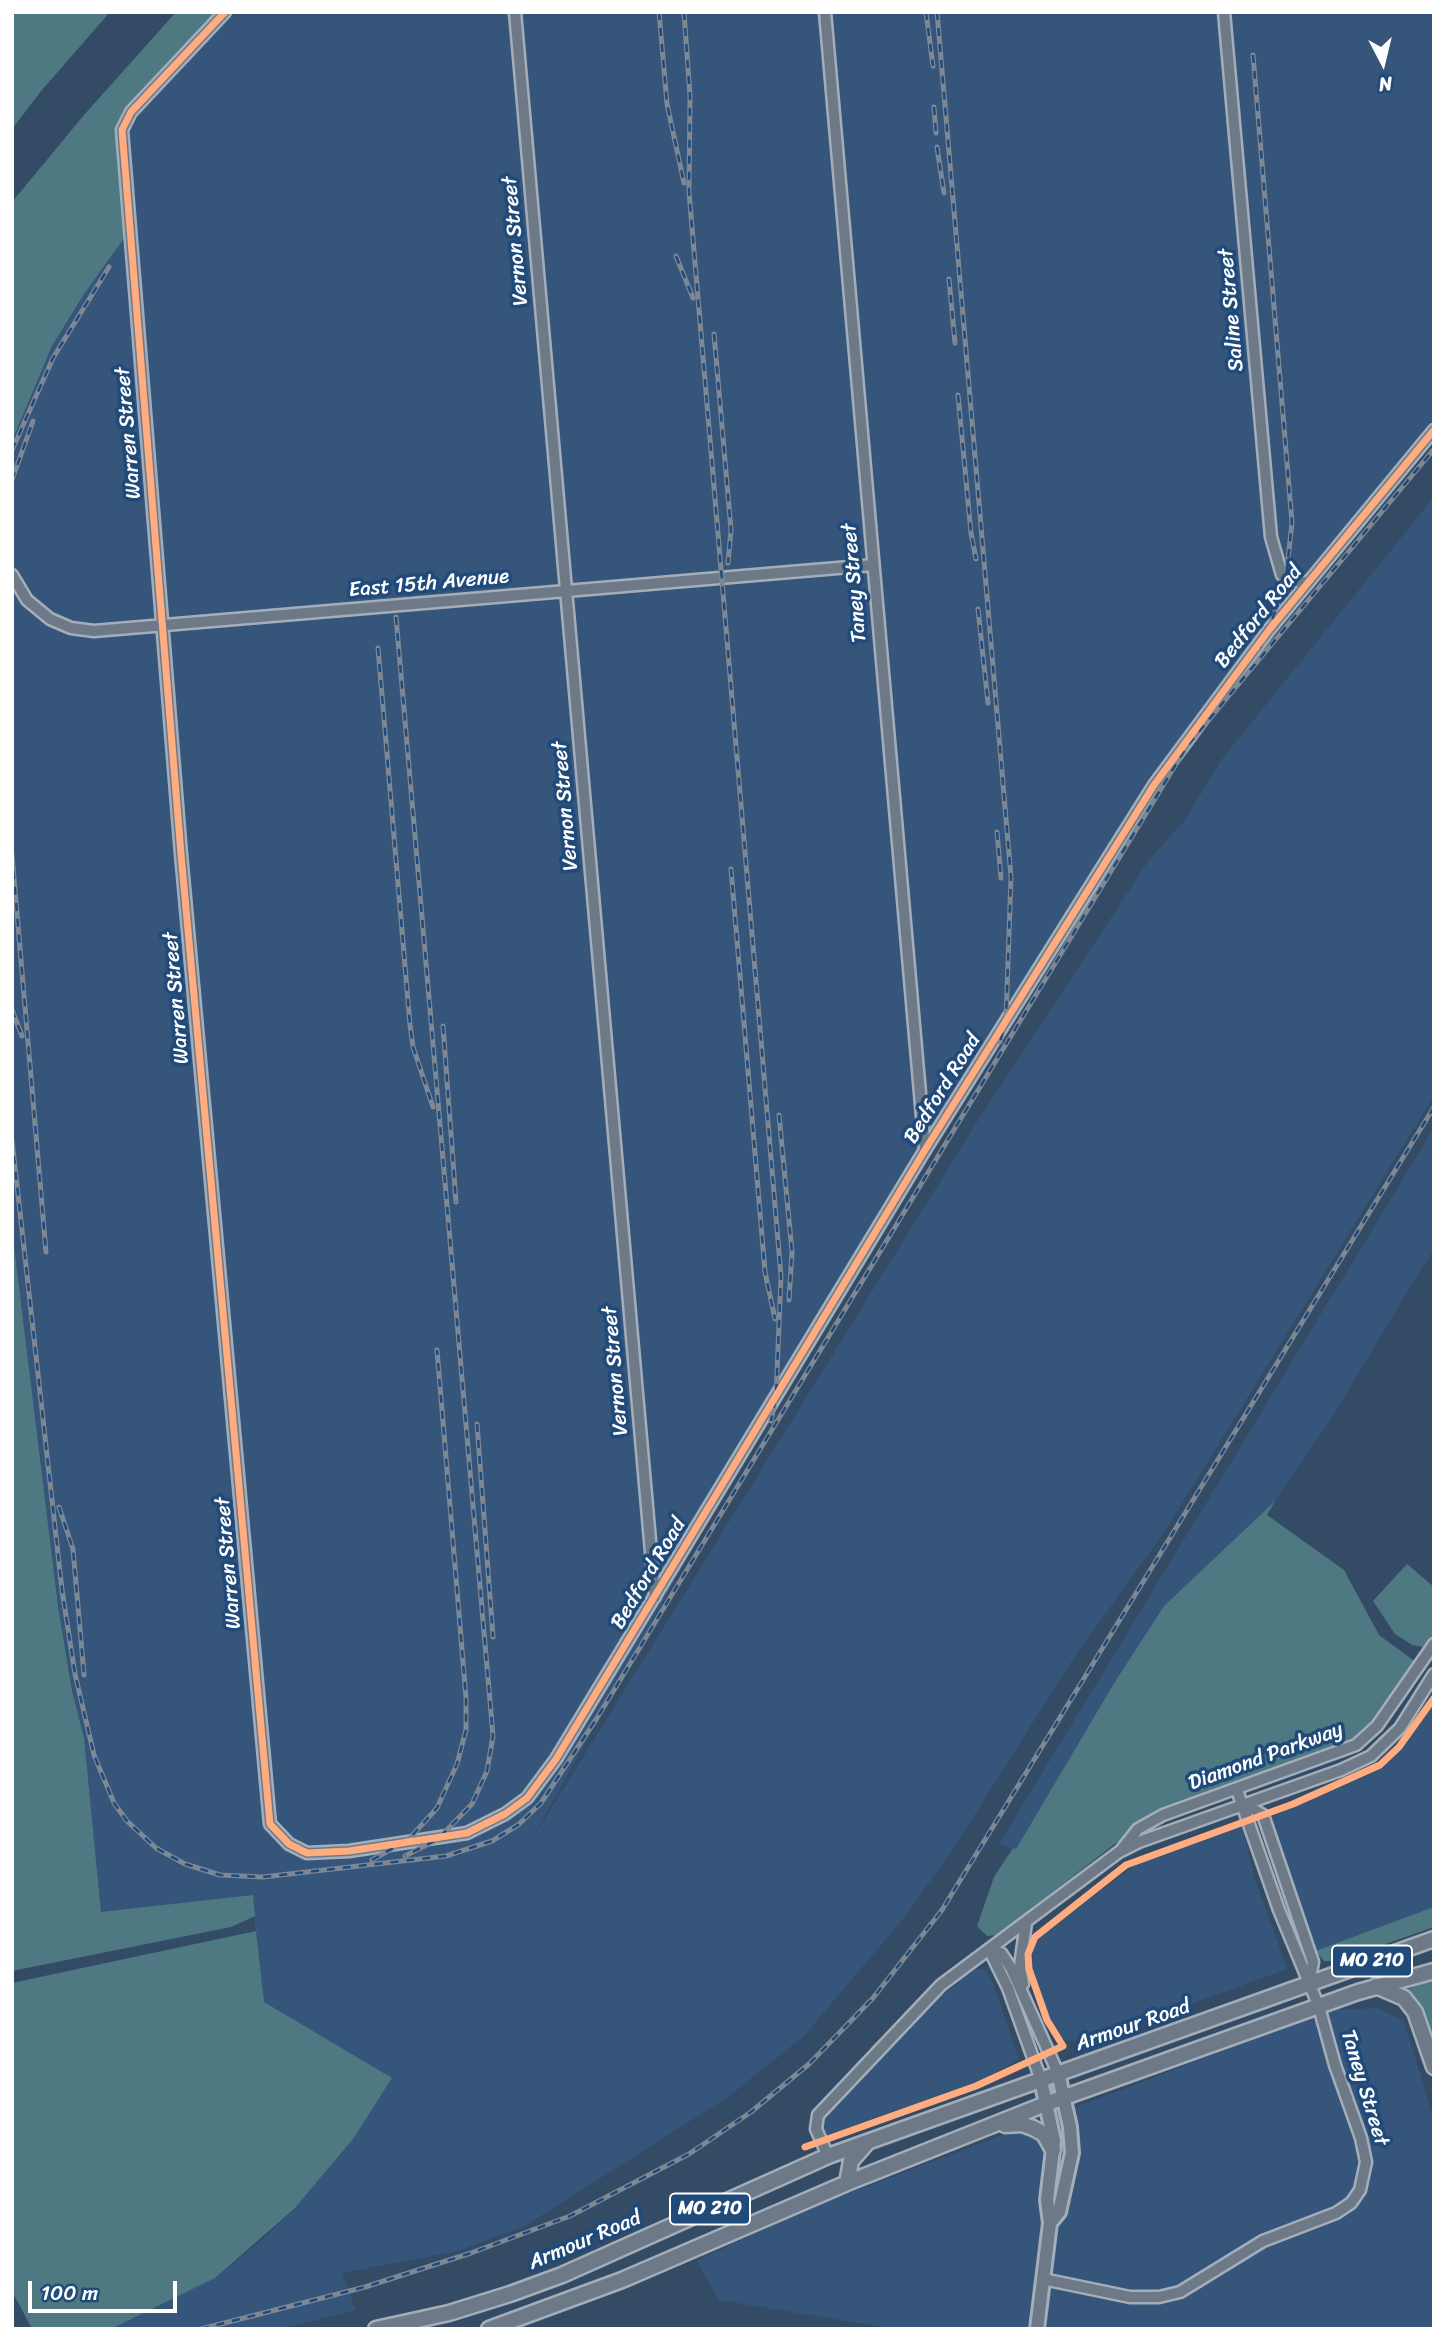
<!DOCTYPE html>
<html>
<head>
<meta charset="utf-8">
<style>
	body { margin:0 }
	#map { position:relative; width:1446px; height:2341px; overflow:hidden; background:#344b65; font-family:Sriracha,sans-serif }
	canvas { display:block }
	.frame { position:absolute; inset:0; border:14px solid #fff; pointer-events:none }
	.north { position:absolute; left:1348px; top:28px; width:70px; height:70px; -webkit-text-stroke:5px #1f4a7a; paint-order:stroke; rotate:173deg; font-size:19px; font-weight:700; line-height:28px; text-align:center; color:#fff }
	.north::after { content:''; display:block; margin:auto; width:24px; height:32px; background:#fff; clip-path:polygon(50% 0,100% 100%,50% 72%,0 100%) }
	.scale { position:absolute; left:28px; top:2281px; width:149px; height:32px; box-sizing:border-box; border:4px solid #fff; border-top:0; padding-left:9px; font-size:21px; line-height:24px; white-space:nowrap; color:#fff; -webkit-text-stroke:5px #1f4a7a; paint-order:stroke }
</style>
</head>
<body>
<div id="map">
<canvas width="1446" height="2341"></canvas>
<div class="frame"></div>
<div class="north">N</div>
<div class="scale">100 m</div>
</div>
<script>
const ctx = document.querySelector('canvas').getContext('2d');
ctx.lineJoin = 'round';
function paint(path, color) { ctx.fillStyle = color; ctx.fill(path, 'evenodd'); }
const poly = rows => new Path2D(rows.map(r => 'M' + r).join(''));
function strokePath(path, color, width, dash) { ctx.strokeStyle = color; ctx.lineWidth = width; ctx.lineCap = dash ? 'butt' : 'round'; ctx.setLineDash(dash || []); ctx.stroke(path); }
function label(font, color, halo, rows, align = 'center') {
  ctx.font = font + ' Sriracha,sans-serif'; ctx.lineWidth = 7; ctx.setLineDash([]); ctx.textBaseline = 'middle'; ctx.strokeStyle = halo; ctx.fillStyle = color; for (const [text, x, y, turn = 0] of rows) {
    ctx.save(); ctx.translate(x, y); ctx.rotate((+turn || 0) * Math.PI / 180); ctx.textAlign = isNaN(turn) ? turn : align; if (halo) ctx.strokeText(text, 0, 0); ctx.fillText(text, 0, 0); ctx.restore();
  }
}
const built = poly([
	[236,12,1434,12,1434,434,1269,630,1167,767,776,1397,531,1841,982,1114,1149,860,1185,820,1222,759,1434,497,1434,1096,1165,1531,1075,1656,955,1846,903,1919,803,2037,728,2097,525,2226,458,2251,342,2273,356,2310,282,2329,111,2329,215,2278,263,2239,294,2209,353,2139,391,2078,263,2002,252,1895,101,1913,84,1737,72,1691,58,1606,12,1229,12,441,52,346,84,294,125,237,129,274,122,130],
	[1434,1128,1434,1249,1402,1301,1332,1417,1275,1501,1164,1606,1116,1680,1016,1850,999,1844],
	[1434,1702,1434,1907,1315,1951,1271,1817,1369,1775,1388,1764,1409,1741],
	[1242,1826,1255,1879,1287,1969,1095,2039,1064,2041,1048,2016,1032,1969,1033,1951,1040,1937,1135,1865],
	[980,1969,986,1971,992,1981,1019,2059,982,2080,821,2137,823,2119,926,2008,973,1970],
	[1377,2008,1404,2021,1434,2120,1434,2329,894,2329,719,2300,697,2261,800,2212,1331,2010]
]);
const green = poly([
	[14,12,110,12,42,90,12,129],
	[176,12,217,12,123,117,117,133,125,237,84,294,52,346,12,441,12,202,84,115],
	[12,1229,58,1606,72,1691,84,1737,101,1912,253,1895,255,1916,231,1927,12,1971],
	[1275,1501,1267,1515,1344,1570,1379,1635,1413,1660,1413,1670,1377,1725,1357,1743,1142,1823,997,1935,987,1936,977,1926,994,1877,1013,1848,1016,1849,1116,1680,1164,1606],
	[1407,1564,1434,1587,1434,1636,1423,1647,1412,1645,1395,1634,1373,1601],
	[1434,1907,1434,1927,1337,1961,1324,1961,1315,1951],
	[256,1931,264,2002,392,2078,353,2139,294,2209,215,2278,111,2329,32,2329,12,2291,12,1983],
	[1434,1979,1434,2051,1411,1996,1405,1990]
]);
const minor = poly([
	[225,12,131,112,122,130,181,854,270,1824,289,1844,307,1853,349,1851,467,1833,505,1814,527,1798,556,1759,925,1150,1154,785,1269,630,1434,430],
	[515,12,655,1597],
	[825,12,925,1150],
	[1224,12,1271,537,1282,575,1289,580,1308,583],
	[12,575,27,600,50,619,71,628,94,631,873,565],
	[1244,1804,1263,1815,1313,1962,1309,1983],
	[1122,1849,1138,1829,1163,1815,1356,1745,1377,1726,1434,1644],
	[989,1949,1001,1953,1011,1968,1058,2073],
	[989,1949,1008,1988,1041,2080],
	[1023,1984,1020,1966,1026,1923],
	[828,2156,816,2129,818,2115,941,1985,1119,1852,1139,1842,1341,1770,1371,1756,1400,1728,1434,1674],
	[1043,2279,1130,2297,1159,2297,1180,2292,1263,2241,1336,2213,1351,2203,1360,2190,1366,2162,1361,2138,1335,2065,1319,2007,1279,1910,1237,1790]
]);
const major = poly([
	[1050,2223,1059,2212,1072,2153,1070,2127,1058,2073],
	[1037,2329,1050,2223,1047,2200,1054,2141,1041,2080]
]);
const highway = poly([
	[1376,1986,1404,1998,1415,2012,1434,2067],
	[1005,2125,1022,2124,1033,2128,1044,2134,1053,2150],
	[847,2183,851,2161,866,2144],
	[376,2329,449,2313,510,2294,562,2275,828,2156,1434,1939],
	[489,2329,622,2280,847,2183,1048,2103,1358,1992,1434,1971]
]);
const rail = poly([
	[659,12,667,104,684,183],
	[684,12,690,96,689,192,781,1276,776,1397,771,1421],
	[926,12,933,66],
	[937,12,1011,877,1006,1019,1000,1042],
	[1253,55,1292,523,1286,577,1269,630,1259,649],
	[934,107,936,133],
	[937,147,944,193],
	[676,256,693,298],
	[949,279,955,343],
	[714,334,731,530,728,563],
	[958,395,971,533,976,559],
	[12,450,53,358,109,267],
	[12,480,33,421],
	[978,609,988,703],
	[396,617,493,1736,487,1771,472,1804,438,1839,405,1856],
	[378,648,410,1025,413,1047,433,1107],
	[997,832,1001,878],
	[12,855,46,1252],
	[731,869,765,1272,775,1319],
	[12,1010,22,1036],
	[443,1026,456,1202],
	[779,1115,792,1252,789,1300],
	[12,1140,62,1590,75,1674,94,1755,114,1803,127,1821,156,1848,185,1864,220,1875,263,1877,446,1856,492,1841,518,1825,541,1803,597,1718,1187,746,1434,449],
	[477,1424,493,1637],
	[59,1507,73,1549,84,1675],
	[372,1860,409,1839,437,1808,457,1764,466,1730,466,1698,437,1350],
	[201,2329,365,2287,471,2253,570,2216,689,2154,751,2112,809,2064,873,1998,942,1910,1434,1107]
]);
const cycleway = poly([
	[225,12,131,112,122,130,181,854,270,1824,289,1844,307,1853,349,1851,467,1833,505,1814,527,1798,556,1759,925,1150,1154,785,1269,630,1434,430],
	[805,2147,976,2086,1063,2046,1047,2020,1029,1969,1028,1954,1035,1937,1126,1865,1293,1804,1380,1765,1399,1747,1434,1698]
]);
const shields = [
	[1372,1961,80],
	[710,2209,80]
];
const shieldNames = [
	["MO 210",1372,1961],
	["MO 210",710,2209]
];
const streetNames = [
	["Vernon Street",516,241,-95],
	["Saline Street",1232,310,-95],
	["Warren Street",129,433,-95],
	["Taney Street",855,583,-95],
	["East 15th Avenue",429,584,-5],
	["Bedford Road",1259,617,-51],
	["Vernon Street",566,806,-95],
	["Warren Street",177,998,-95],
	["Bedford Road",943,1089,-58],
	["Vernon Street",616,1371,-95],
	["Warren Street",229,1563,-95],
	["Bedford Road",649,1574,-59],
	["Diamond Parkway",1266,1757,-20],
	["Armour Road",1133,2026,-19],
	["Taney Street",1364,2088,73],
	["Armour Road",585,2241,-23]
];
paint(built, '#35557b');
paint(green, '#4e7983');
strokePath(minor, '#a4aeba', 15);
strokePath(major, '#a4aeba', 18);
strokePath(highway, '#a4aeba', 19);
strokePath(minor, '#6d7986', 10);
strokePath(major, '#6d7986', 12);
strokePath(highway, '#6d7986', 14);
strokePath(rail, '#7e8895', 5);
strokePath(rail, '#1f4a7a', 2.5, [8]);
strokePath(cycleway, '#ffac80', 7);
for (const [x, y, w] of shields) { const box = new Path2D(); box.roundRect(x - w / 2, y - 15.5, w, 31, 5); ctx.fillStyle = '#1f4a7a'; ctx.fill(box); strokePath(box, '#fff', 2); }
label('bold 19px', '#fff', null, shieldNames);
label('21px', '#fff', '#1f4a7a', streetNames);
</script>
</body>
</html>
